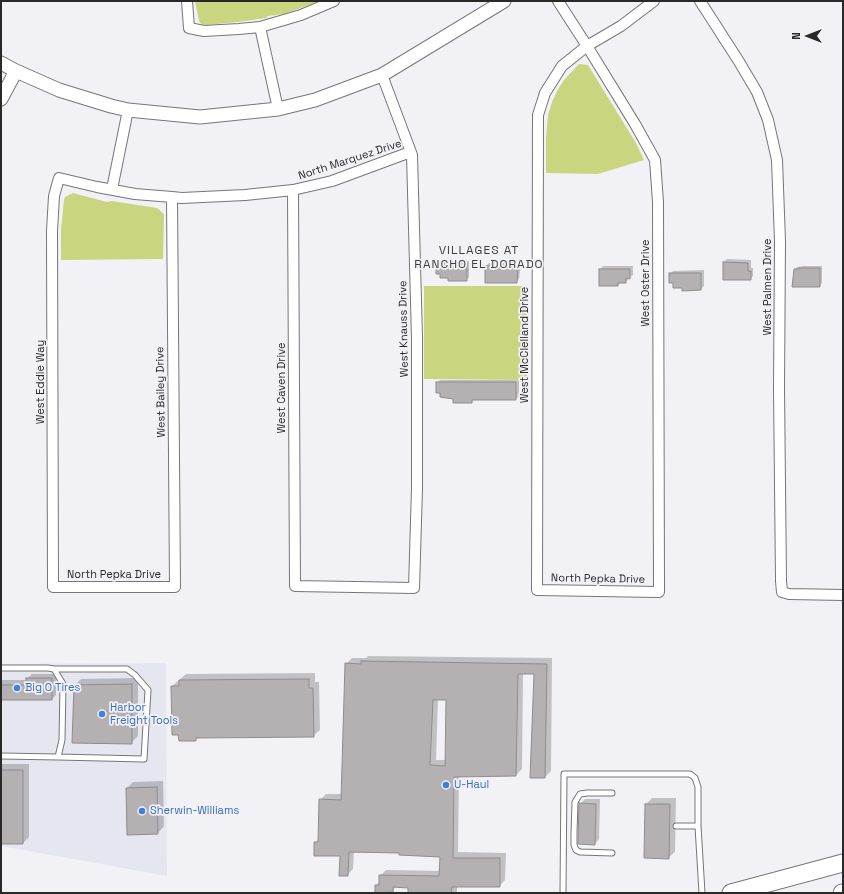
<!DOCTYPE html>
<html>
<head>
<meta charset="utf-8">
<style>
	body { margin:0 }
	#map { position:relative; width:844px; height:894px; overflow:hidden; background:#f2f2f6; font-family:"Space Grotesk",sans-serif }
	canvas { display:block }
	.frame { position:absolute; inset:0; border:2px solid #29292a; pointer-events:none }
	.north { position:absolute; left:788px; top:16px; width:40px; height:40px; -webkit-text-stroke:3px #f2f2f6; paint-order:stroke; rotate:270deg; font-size:11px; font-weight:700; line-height:16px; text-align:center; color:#29292a }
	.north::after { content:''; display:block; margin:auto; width:14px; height:18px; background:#29292a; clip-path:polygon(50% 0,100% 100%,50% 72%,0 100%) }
</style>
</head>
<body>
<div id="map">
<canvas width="844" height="894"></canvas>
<div class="frame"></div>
<div class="north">N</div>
</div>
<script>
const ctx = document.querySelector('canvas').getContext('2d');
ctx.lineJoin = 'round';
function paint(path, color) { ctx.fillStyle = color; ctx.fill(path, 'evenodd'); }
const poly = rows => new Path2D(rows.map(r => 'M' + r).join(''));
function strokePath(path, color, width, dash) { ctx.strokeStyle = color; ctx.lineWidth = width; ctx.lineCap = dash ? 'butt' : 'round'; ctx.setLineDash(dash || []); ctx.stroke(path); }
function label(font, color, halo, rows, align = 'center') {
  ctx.font = font + ' "Space Grotesk",sans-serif'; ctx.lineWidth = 3.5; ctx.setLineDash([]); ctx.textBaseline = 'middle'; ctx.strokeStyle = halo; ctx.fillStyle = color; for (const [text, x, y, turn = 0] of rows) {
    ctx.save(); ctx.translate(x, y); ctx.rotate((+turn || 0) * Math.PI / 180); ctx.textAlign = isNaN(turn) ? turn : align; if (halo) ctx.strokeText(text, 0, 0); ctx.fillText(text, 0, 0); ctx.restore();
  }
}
const built = poly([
	[166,663,167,876,1,846,1,664]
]);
const green = poly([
	[195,1,320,1,284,14,268,16,266,18,238,22,206,25,201,24,199,21],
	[579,64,588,65,636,143,644,160,598,174,546,173,546,137,548,115,552,102,557,91,564,80],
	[73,193,107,202,112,201,157,208,164,214,163,259,61,260,61,230,64,200,65,197],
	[424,286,527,286,527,380,424,379]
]);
const shadow = poly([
	[727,259,751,260,751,268,753,268,753,276,750,279,724,262],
	[440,261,469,261,469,277,466,280,449,277,437,264],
	[489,263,521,263,519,279,516,282,486,266],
	[603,266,633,266,633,275,629,278,626,282,621,282,618,285,600,269],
	[803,266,822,266,822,283,819,286,794,270,797,267],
	[704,270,704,286,701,289,683,287,670,274,673,271],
	[440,380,519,380,519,396,516,399,475,399,472,402,454,398,441,392,437,383],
	[368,656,552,658,551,771,545,777,535,673,523,673,522,769,516,775,459,776,458,852,506,853,505,880,499,886,457,886,457,893,409,893,409,887,397,886,394,889,393,893,376,893,376,885,380,882,380,876,386,870,440,871,441,856,400,852,354,851,353,869,347,875,341,855,315,843,319,838,320,800,326,794,342,794,346,664,352,658,366,658],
	[438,699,447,699,446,760,436,760],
	[315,673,315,682,319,682,320,730,313,736,199,737,195,740,172,686,186,674],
	[32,674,56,674,56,695,52,699,1,699,1,680,27,680,27,679],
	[138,678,138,736,131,743,75,685,81,679],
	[2,764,29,764,29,837,23,843,1,843,1,765],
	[163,781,164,826,158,833,128,834,127,788,133,782],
	[652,798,676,798,675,852,668,858,646,804],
	[585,799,600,799,599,839,595,844,580,804]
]);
const building = poly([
	[723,262,748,263,748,271,751,271,751,280,723,280,723,262],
	[467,263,467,281,448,281,448,278,440,278,440,274,436,274,436,264,467,263],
	[485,266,518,266,517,283,485,283,485,266],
	[799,268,820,268,820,287,792,287,794,269,799,269,799,268],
	[599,269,630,269,630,279,626,278,626,283,618,283,618,286,599,286,599,269],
	[669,273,701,273,701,290,682,291,682,288,673,288,673,283,669,283,669,273],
	[436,382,516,382,516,400,472,400,472,403,453,403,453,399,440,397,440,393,436,393,436,382],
	[361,661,547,664,545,778,530,778,534,674,518,674,516,776,454,777,453,858,500,858,500,887,452,887,451,893,408,893,408,888,393,887,393,892,375,893,375,885,379,885,379,875,439,876,440,857,399,855,399,853,349,852,348,876,339,876,340,856,314,856,314,842,318,842,319,799,341,800,345,663,361,664,361,661],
	[433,700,446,700,445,766,430,765,433,700],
	[26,678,52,678,52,700,1,700,1,685,26,685,26,678],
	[309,679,309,688,313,688,314,737,196,738,196,741,179,741,178,735,172,735,171,686,179,686,179,680,309,679],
	[132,684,132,744,72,743,74,685,132,684],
	[1,770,23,770,23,844,1,844,1,770],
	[157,787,158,834,127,835,126,788,157,787],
	[579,803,596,804,595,845,578,844,579,803],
	[645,804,670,804,669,859,644,858,645,804]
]);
const service = poly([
	[1,668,48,668,54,669,63,684,62,740,58,757,1,756],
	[54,669,127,669,135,675,148,690,144,759,58,757],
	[676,826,698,826],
	[612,853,580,852,576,850,574,845,574,833,575,802,580,794,587,793,612,793],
	[563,893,564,774,690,774,695,778,698,787,698,826,702,893]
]);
const minor = poly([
	[187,1,189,28,204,31,239,29,260,27,301,15,334,1],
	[558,1,587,46,635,124,655,160,658,202,659,592,537,590,538,115,545,93,562,66,587,46,621,26,654,1],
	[700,1,738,60,757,92,768,120,777,160,780,241,779,388,781,581,782,592,789,594,843,595],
	[260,27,278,109],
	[112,189,128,110],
	[293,190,295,586,414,588,417,488,417,338,412,155,382,75],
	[172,197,175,587,53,587,52,231,54,196,59,178,97,187,135,194,172,197,182,198,245,195,293,190,332,181,405,154,411,153]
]);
const tertiary = poly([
	[1,63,16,71,59,90,111,106,128,110,200,117,278,109,315,100,382,75,504,1],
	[1,99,16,71]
]);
const trunk = poly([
	[731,893,843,863],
	[842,893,843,893]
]);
const markers = [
	[17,688,4,"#3f7fe0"],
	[102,714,4,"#3f7fe0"],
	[446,785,4,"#3f7fe0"],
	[142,811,4,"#3f7fe0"]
];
const streetNames = [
	["North Marquez Drive",350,160,-18],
	["West Oster Drive",646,283,-90],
	["West Palmen Drive",768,287,-90],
	["West Knauss Drive",404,329,-91],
	["West McClelland Drive",525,345,-90],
	["West Eddie Way",41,382,-90],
	["West Caven Drive",282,388,-90],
	["West Bailey Drive",161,392,-91],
	["North Pepka Drive",114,575],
	["North Pepka Drive",598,579,1]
];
const shopNames = [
	["Big O Tires",25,688],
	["Harbor",110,708],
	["Freight Tools",110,721],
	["U-Haul",454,785],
	["Sherwin-Williams",150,811]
];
const neighbourhoodNames = [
	["VILLAGES AT",479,251],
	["RANCHO EL DORADO",479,265]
];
paint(built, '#e6e6f1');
paint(green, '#c9d67f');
paint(shadow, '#0003');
paint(building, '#b5b1b2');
strokePath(building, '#8f8b8c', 1);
strokePath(service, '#767579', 7);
strokePath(minor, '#767579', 12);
strokePath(tertiary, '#767579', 15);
strokePath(trunk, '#767579', 19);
strokePath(service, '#fff', 5);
strokePath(minor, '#fff', 10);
strokePath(tertiary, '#fff', 13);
strokePath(trunk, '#fff', 17);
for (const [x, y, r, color] of markers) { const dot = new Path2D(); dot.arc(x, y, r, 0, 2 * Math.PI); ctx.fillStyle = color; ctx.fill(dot); strokePath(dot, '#f2f2f6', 1.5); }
label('11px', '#29292a', '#f2f2f6', streetNames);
label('11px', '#366cbe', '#f2f2f6', shopNames, 'left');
ctx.letterSpacing = '1px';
label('12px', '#3f3f43', '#f2f2f6', neighbourhoodNames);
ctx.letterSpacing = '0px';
</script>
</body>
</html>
